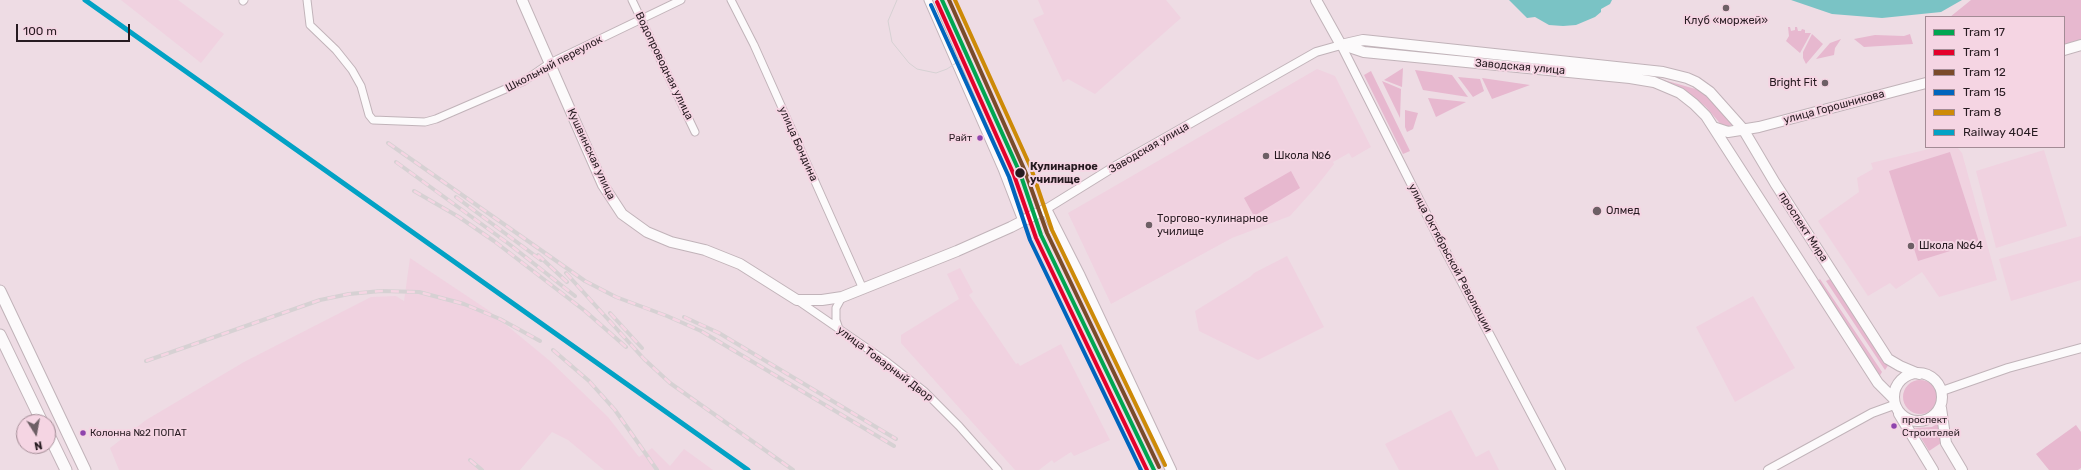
<!DOCTYPE html>
<html>
<head>
<meta charset="utf-8">
<style>
	body { margin:0 }
	#map { position:relative; width:2081px; height:470px; overflow:hidden; background:#eedce4; font-family:Rubik,sans-serif }
	canvas { display:block }
	.legend { position:absolute; left:1925px; top:16px; width:140px; height:132px; box-sizing:border-box; background:#f5d5e3; border:1px solid #a38b95; margin:0; padding:5px 7px; list-style:none; font-size:12px; color:#271b21 }
	.legend li { display:flex; align-items:center; gap:8px; height:20px }
	.legend b { width:20px; border:1px solid #a38b95 }
	.north { position:absolute; left:16px; top:414px; width:40px; height:40px; box-sizing:border-box; background:#f5d5e3; border:1px solid #a38b95; border-radius:50%; rotate:169deg; font-size:11px; font-weight:700; line-height:16px; text-align:center; color:#271b21 }
	.north::after { content:''; display:block; margin:auto; width:14px; height:18px; background:#6d5f65; clip-path:polygon(50% 0,100% 100%,50% 72%,0 100%) }
	.scale { position:absolute; left:16px; top:24px; width:114px; height:18px; box-sizing:border-box; border:2px solid #271b21; border-top:0; padding-left:5px; font-size:12px; line-height:14px; white-space:nowrap; color:#271b21; -webkit-text-stroke:3px #f5d5e3; paint-order:stroke }
</style>
</head>
<body>
<div id="map">
<canvas width="2081" height="470"></canvas>
<ul class="legend">
<li><b style="height:5px;background:#00a651"></b>Tram 17</li>
<li><b style="height:5px;background:#e4002b"></b>Tram 1</li>
<li><b style="height:5px;background:#7a4b2a"></b>Tram 12</li>
<li><b style="height:5px;background:#0065bd"></b>Tram 15</li>
<li><b style="height:5px;background:#cd8a07"></b>Tram 8</li>
<li><b style="height:5px;background:#02a2c5"></b>Railway 404Е</li>
</ul>
<div class="north">N</div>
<div class="scale">100 m</div>
</div>
<script>
const ctx = document.querySelector('canvas').getContext('2d');
ctx.lineJoin = 'round';
function paint(path, color) { ctx.fillStyle = color; ctx.fill(path, 'evenodd'); }
const poly = rows => new Path2D(rows.map(r => 'M' + r).join(''));
function strokePath(path, color, width, dash) { ctx.strokeStyle = color; ctx.lineWidth = width; ctx.lineCap = dash ? 'butt' : 'round'; ctx.setLineDash(dash || []); ctx.stroke(path); }
function label(font, color, halo, rows, align = 'center') {
  ctx.font = font + ' Rubik,sans-serif'; ctx.lineWidth = 4; ctx.setLineDash([]); ctx.textBaseline = 'middle'; ctx.strokeStyle = halo; ctx.fillStyle = color; for (const [text, x, y, turn = 0] of rows) {
    ctx.save(); ctx.translate(x, y); ctx.rotate((+turn || 0) * Math.PI / 180); ctx.textAlign = isNaN(turn) ? turn : align; if (halo) ctx.strokeText(text, 0, 0); ctx.fillText(text, 0, 0); ctx.restore();
  }
}
const built = poly([
	[121,0,178,0,224,34,201,63],
	[1038,0,1166,0,1181,18,1095,94,1068,79,1063,82,1033,19,1044,14],
	[1317,69,1335,76,1371,147,1352,158,1349,153,1333,162,1334,164,1316,187,1290,216,1232,238,1111,304,1068,213],
	[1937,147,1957,147,1962,153,1997,280,1939,297,1922,272,1896,289,1890,283,1868,296,1818,221,1859,192,1857,178,1873,169,1871,163],
	[2044,150,2067,226,1996,248,1976,171],
	[2081,236,2081,280,2011,301,1999,259],
	[1287,256,1324,327,1258,360,1199,331,1195,311,1250,277,1254,273],
	[410,258,488,310,550,361,608,417,639,457,652,448,670,466,684,449,713,470,604,470,568,440,552,432,520,470,119,470,110,448,146,420,244,362,371,297,396,296,404,301],
	[960,268,973,292,969,295,1016,364,1018,363,1020,366,1061,344,1110,440,1074,456,1071,452,1054,463,1052,460,1039,470,1015,470,901,343,901,335,959,299,947,274],
	[1753,296,1795,368,1735,402,1696,327],
	[1451,410,1476,457,1489,450,1499,470,1399,470,1385,444]
]);
const green = poly([
	[1971,0,2081,0,2081,41,2064,46,2064,17,1950,17],
	[1788,27,1790,27,1791,31,1795,30,1795,27,1797,27,1798,31,1801,31,1802,29,1805,30,1805,33,1811,33,1800,53,1786,41,1789,36],
	[1812,34,1823,44,1806,64,1803,58,1803,52],
	[1910,34,1913,44,1864,47,1854,39,1875,35,1904,36],
	[1841,39,1835,48,1834,55,1816,59,1830,43],
	[1370,44,1646,75,1699,90,1717,106,1732,125,1724,128,1706,107,1690,94,1676,85,1656,79,1369,46],
	[1403,68,1402,87,1384,80],
	[1415,70,1452,75,1468,97,1423,90],
	[1371,71,1410,151,1403,154,1364,75],
	[1458,77,1480,79,1484,91,1473,97],
	[1482,78,1530,85,1492,99],
	[1382,81,1401,89,1400,118],
	[1428,98,1466,102,1436,117],
	[1405,110,1418,113,1413,129,1407,132,1405,127],
	[1950,152,1979,242,1918,261,1889,171],
	[1291,171,1300,188,1254,216,1244,198],
	[1832,278,1889,364,1885,370,1826,281],
	[1820,279,1882,372,1879,377,1815,282],
	'1903 397a17 17 0 1 1 34 0a17 17 0 1 1-34 0Z',
	[1940,422,1941,443,1929,451,1915,428,1932,427],
	[2076,425,2081,432,2081,468,2078,470,2049,470,2036,454]
]);
const water = poly([
	[1509,0,1612,0,1610,4,1601,9,1601,12,1595,17,1576,25,1563,26,1549,25,1535,17,1527,18],
	[1791,0,1962,0,1941,12,1882,18,1832,14]
]);
const minor = poly([
	[307,0,310,25,336,50,352,70,361,86,369,115,373,120,425,122,436,119,524,81,550,63,681,0],
	[632,0,695,132],
	[731,0,754,45,863,289],
	[928,0,1002,169,1022,221],
	[243,1,244,0],
	[797,300,887,362,924,391,959,426,998,470],
	[839,329,836,320,836,308,842,297]
]);
const tertiary = poly([
	[1046,209,1117,165,1316,52,1341,45,1437,235,1561,470],
	[1942,391,2008,368,2081,348],
	[1768,470,1872,413,1894,405]
]);
const secondary = poly([
	[522,0,603,185,622,214,647,232,671,242,705,250,740,264,797,300,822,300,842,297,957,251,1011,227,1046,209,1080,276,1171,470],
	[1316,0,1341,45],
	[1341,45,1363,40,1663,72,1687,78,1696,82,1710,92,1743,129,1775,183,1888,359,1900,366,1919,374],
	[1343,45,1364,52,1630,78,1654,82,1680,93,1694,104,1706,116,1878,383,1893,398],
	[2064,50,2081,45],
	[1713,127,1728,132,1759,127,1926,83],
	'1894 397a24 24 0 1 1 48 0a24 24 0 1 1-48 0Z',
	[1941,408,1946,443,1962,470],
	[1899,414,1933,470]
]);
const primary = poly([
	[0,291,85,470],
	[0,335,42,422],
	[48,433,66,470]
]);
const tram = poly([
	[897,0,888,21,892,42,909,63,917,69,936,73,947,69,956,63,962,53,961,40]
]);
const rail = poly([
	[388,143,585,281,616,297,667,316,701,331,894,446],
	[396,162,509,244,575,296],
	[414,191,459,217,494,241,585,311,626,347],
	[456,197,541,260],
	[538,255,567,282],
	[566,273,644,359,670,383,793,470],
	[610,313,642,348],
	[684,317,719,333,896,439],
	[553,350,589,381,615,410,657,470],
	[146,361,320,300,349,294,381,291,419,292,464,304,500,319,540,341],
	[470,460,482,470]
]);
const rail1 = poly([
	[85,0,748,470]
]);
const tram1 = poly([
	[942,0,1020,173,1041,235,1154,470]
]);
const tram2 = poly([
	[937,2,1014,175,1036,238,1147,470]
]);
const tram3 = poly([
	[949,0,1025,171,1047,233,1159,467]
]);
const tram4 = poly([
	[931,5,1009,177,1030,240,1141,470]
]);
const tram5 = poly([
	[955,0,1031,168,1052,230,1165,465]
]);
const markers = [
	[1726,8,4,"#6d5f65"],
	[1825,83,4,"#6d5f65"],
	[980,138,3.5,"#8e44ad"],
	[1266,156,4,"#6d5f65"],
	[1020,173,5.5,"#271b21"],
	[1597,211,5,"#6d5f65"],
	[1149,225,4,"#6d5f65"],
	[1911,246,4,"#6d5f65"],
	[1894,426,3.5,"#8e44ad"],
	[83,433,3.5,"#8e44ad"]
];
const busNames = [
	["Райт",972,138,"right"],
	["проспект",1902,420],
	["Строителей",1902,433],
	["Колонна №2 ПОПАТ",90,433]
];
const poiNames = [
	["Клуб «моржей»",1726,21,"center"],
	["Bright Fit",1817,83,"right"],
	["Школа №6",1274,156],
	["Олмед",1606,211],
	["Торгово-кулинарное",1157,219],
	["училище",1157,232],
	["Школа №64",1919,246]
];
const streetNames = [
	["Школьный переулок",554,64,-28],
	["Водопроводная улица",664,66,64],
	["Заводская улица",1520,67,5],
	["улица Горошникова",1834,107,-15],
	["улица Бондина",798,144,66],
	["Заводская улица",1149,148,-30],
	["Кушвинская улица",591,154,65],
	["проспект Мира",1803,227,57],
	["улица Октябрьской Революции",1450,258,62],
	["улица Товарный Двор",885,364,37]
];
const stopNames = [
	["Кулинарное",1030,167],
	["училище",1030,180]
];
paint(built, '#f0d2e0');
paint(green, '#e7b8cf');
paint(water, '#7ac3c5');
strokePath(minor, '#c1b3b9', 9);
strokePath(tertiary, '#c1b3b9', 10);
strokePath(secondary, '#c1b3b9', 12);
strokePath(primary, '#c1b3b9', 13);
strokePath(minor, '#fcfafb', 7);
strokePath(tertiary, '#fcfafb', 8);
strokePath(secondary, '#fcfafb', 10);
strokePath(primary, '#fcfafb', 11);
strokePath(tram, '#d6d1d3', 1);
strokePath(rail, '#d6d1d3', 4);
strokePath(rail, '#f5d5e3', 2.5, [8]);
strokePath(rail1, '#02a2c5', 5);
strokePath(tram1, '#00a651', 4);
strokePath(tram2, '#e4002b', 4);
strokePath(tram3, '#7a4b2a', 4);
strokePath(tram4, '#0065bd', 4);
strokePath(tram5, '#cd8a07', 4);
for (const [x, y, r, color] of markers) { const dot = new Path2D(); dot.arc(x, y, r, 0, 2 * Math.PI); ctx.fillStyle = color; ctx.fill(dot); strokePath(dot, '#f5d5e3', 1.5); }
label('10px', '#271b21', '#f5d5e3', busNames, 'left');
label('11px', '#271b21', '#f5d5e3', poiNames, 'left');
label('11px', '#271b21', '#f5d5e3', streetNames);
label('bold 11px', '#271b21', '#f5d5e3', stopNames, 'left');
</script>
</body>
</html>
